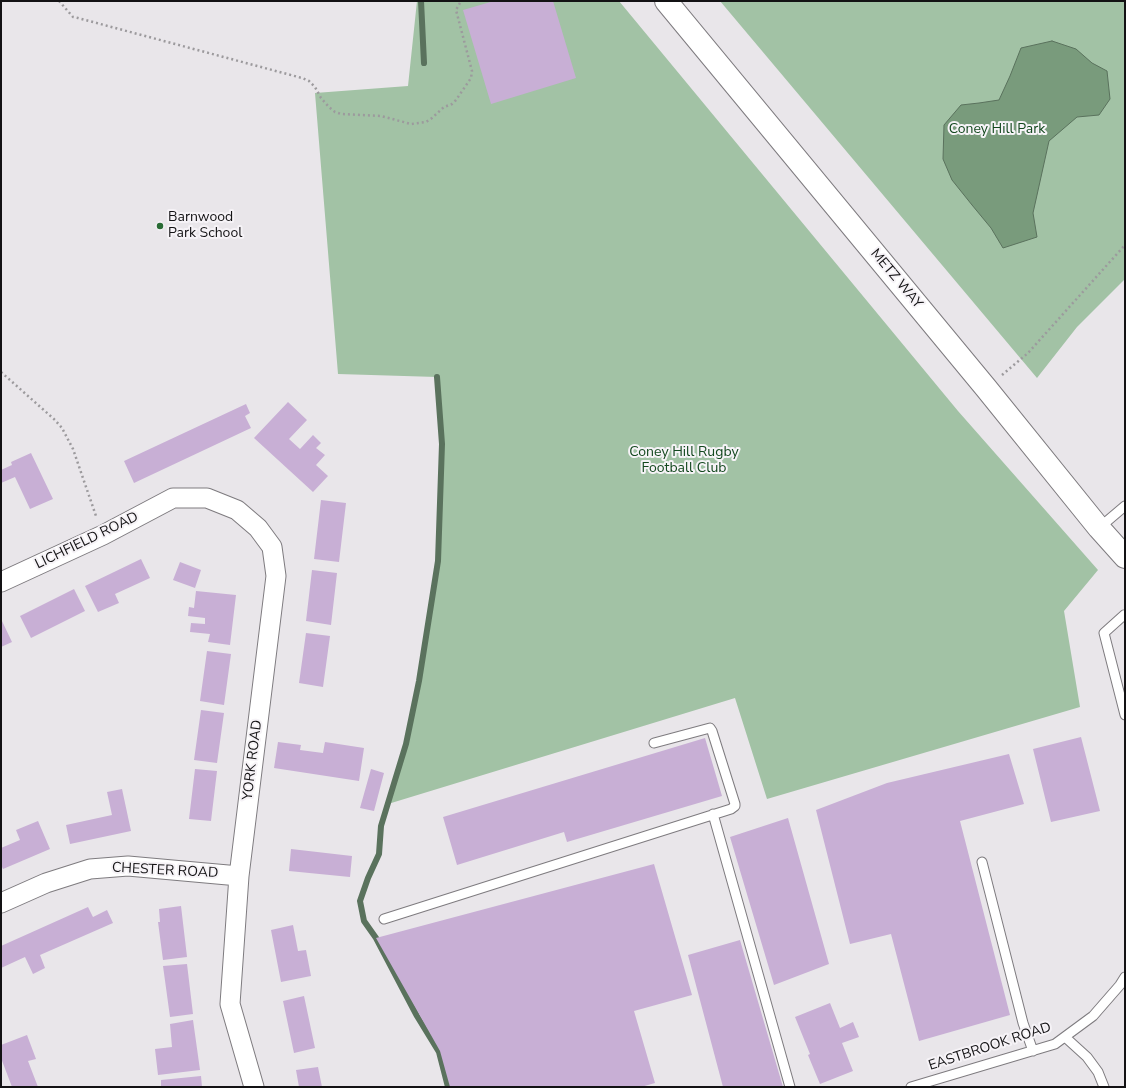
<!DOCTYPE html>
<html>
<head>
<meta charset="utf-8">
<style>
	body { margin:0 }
	#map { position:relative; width:1126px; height:1088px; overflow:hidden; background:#e9e6ea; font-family:"Nunito Sans",sans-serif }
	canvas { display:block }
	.frame { position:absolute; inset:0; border:2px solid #131214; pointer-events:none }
</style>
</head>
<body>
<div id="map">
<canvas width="1126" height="1088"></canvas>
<div class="frame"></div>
</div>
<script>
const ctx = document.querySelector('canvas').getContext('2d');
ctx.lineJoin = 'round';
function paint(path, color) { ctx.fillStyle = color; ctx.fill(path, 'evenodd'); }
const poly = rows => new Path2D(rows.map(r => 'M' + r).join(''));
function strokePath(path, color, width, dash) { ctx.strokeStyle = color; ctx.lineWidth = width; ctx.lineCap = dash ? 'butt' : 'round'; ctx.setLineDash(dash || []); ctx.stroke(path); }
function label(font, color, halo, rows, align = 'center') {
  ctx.font = font + ' "Nunito Sans",sans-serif'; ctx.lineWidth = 4; ctx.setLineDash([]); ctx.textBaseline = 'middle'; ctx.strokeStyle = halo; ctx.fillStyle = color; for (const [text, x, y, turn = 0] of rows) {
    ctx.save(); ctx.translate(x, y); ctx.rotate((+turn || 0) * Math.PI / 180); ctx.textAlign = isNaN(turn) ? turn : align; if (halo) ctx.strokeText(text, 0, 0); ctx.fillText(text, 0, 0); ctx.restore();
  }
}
const green = poly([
	[417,1,619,1,958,411,1098,570,1064,611,1080,707,767,799,735,698,388,804,406,744,419,681,438,561,442,444,437,377,338,374,315,93,408,86],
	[720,1,1125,1,1125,279,1077,327,1037,378]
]);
const water = poly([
	[1052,41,1076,49,1092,63,1107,71,1110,99,1099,115,1077,117,1049,141,1033,213,1037,237,1003,248,991,228,972,205,952,180,943,159,944,125,961,105,979,103,999,100,1010,76,1021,48,1052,41]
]);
const stream = poly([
	[421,1,424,63],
	[437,377,442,444,438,561,419,681,406,744,381,826,379,854,368,878,360,901,364,921,376,938,417,1016,439,1052,448,1087]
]);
const building = poly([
	[494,1,553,1,576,78,491,104,463,10],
	[288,402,307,420,289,439,300,449,313,435,321,443,316,448,325,455,316,465,328,476,313,492,254,438],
	[246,404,250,413,245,416,251,428,134,483,124,461],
	[31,453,53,499,30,509,15,477,1,483,1,470,12,465,11,462],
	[321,500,346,503,339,562,314,559],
	[141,559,150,578,115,594,119,603,98,612,85,586],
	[180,562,201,570,195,588,173,580],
	[312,570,337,573,331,625,306,621],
	[74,589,85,611,31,638,20,616],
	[196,591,236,595,230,645,208,642,210,634,190,632,191,623,205,624,205,618,188,616,189,607,194,608],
	[1,621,2,621,12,642,1,647],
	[306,633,330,636,323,687,299,683],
	[207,651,231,654,224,705,200,701],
	[201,710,224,713,217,763,194,760],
	[1081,737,1100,811,1051,822,1033,749],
	[705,738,722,796,567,842,564,832,457,865,443,817],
	[278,742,301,745,300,750,323,753,325,742,364,748,359,781,274,768],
	[1009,754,1024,804,960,821,1010,1015,919,1041,891,934,850,944,816,810,887,783],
	[195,769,217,771,211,821,189,819],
	[371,769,384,773,374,811,360,808],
	[122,789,131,831,70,844,66,825,112,815,107,792],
	[788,818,829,964,774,985,730,837],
	[38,821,50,849,3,869,1,865,1,848,20,840,16,830],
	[291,849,352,856,350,877,289,871],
	[654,864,692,995,634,1011,655,1083,641,1087,450,1087,440,1051,376,938],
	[181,906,187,957,163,960,158,922,160,922,159,909],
	[88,907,93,917,107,910,113,923,40,955,45,968,33,974,25,957,1,968,1,946],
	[293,925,298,951,306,950,311,976,281,982,271,930],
	[740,940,783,1087,723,1087,688,955],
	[187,964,193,1014,170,1017,163,966],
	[304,996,315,1048,294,1053,283,1001],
	[830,1003,840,1028,853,1022,859,1037,842,1043,853,1071,820,1084,808,1055,810,1054,795,1017],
	[193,1020,200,1070,158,1075,155,1049,172,1047,170,1024],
	[27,1035,36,1059,28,1061,38,1087,12,1087,1,1058,1,1045],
	[318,1067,322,1087,299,1087,296,1070],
	[201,1076,202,1087,161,1087,161,1080]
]);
const path = poly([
	[59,1,73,17,78,18,302,78,309,81,315,87,321,98,329,107,335,112,341,114,381,116,411,124,426,122,432,118,444,107,452,104,456,100,471,78,472,71,456,10,461,1],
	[1,372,55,420,62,428,73,449,96,516],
	[1002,375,1028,353,1125,245]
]);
const service = poly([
	[1099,528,1125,506],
	[1125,616,1124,615,1104,633,1125,715],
	[713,814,790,1087],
	[982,862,1023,1023,1033,1051],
	[384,919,731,809,735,806,735,804,712,731,710,728,654,743],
	[1065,1037,1087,1057,1098,1072,1104,1087],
	[911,1087,1055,1044,1093,1016,1120,985,1125,977]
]);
const minor = poly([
	[1,582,103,535,173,498,207,498,237,510,258,528,272,547,276,576,239,876,230,1004,254,1087],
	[1,903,46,883,90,869,128,866,239,876]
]);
const tertiary = poly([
	[666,1,986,388,1099,528,1125,557]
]);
const markers = [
	[160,226,4,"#296b35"]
];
const parkNames = [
	["Coney Hill Park",997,130],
	["Coney Hill Rugby",684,453],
	["Football Club",684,469]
];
const poiNames = [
	["Barnwood",168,218],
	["Park School",168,234]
];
const streetNames = [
	["METZ WAY",896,279,50],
	["LICHFIELD ROAD",87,541,-26],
	["YORK ROAD",253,760,-83],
	["CHESTER ROAD",165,871,3],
	["EASTBROOK ROAD",990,1047,-18]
];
paint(green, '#a2c2a5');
paint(water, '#799b7c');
strokePath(water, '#5a725d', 1);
strokePath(stream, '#5a725d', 6);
paint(building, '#c8afd5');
strokePath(service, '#7e7b7f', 11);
strokePath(minor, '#7e7b7f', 21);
strokePath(tertiary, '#7e7b7f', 24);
strokePath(path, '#9c9a9d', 2.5, [2, 3]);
strokePath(service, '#fff', 9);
strokePath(minor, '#fff', 19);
strokePath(tertiary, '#fff', 22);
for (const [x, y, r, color] of markers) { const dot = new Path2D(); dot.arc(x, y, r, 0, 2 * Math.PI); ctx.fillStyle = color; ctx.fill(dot); strokePath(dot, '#f6f3f7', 1.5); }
label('14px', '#13481e', '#f6f3f7', parkNames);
label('14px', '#131214', '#f6f3f7', poiNames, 'left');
label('14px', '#131214', '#f6f3f7', streetNames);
</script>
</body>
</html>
